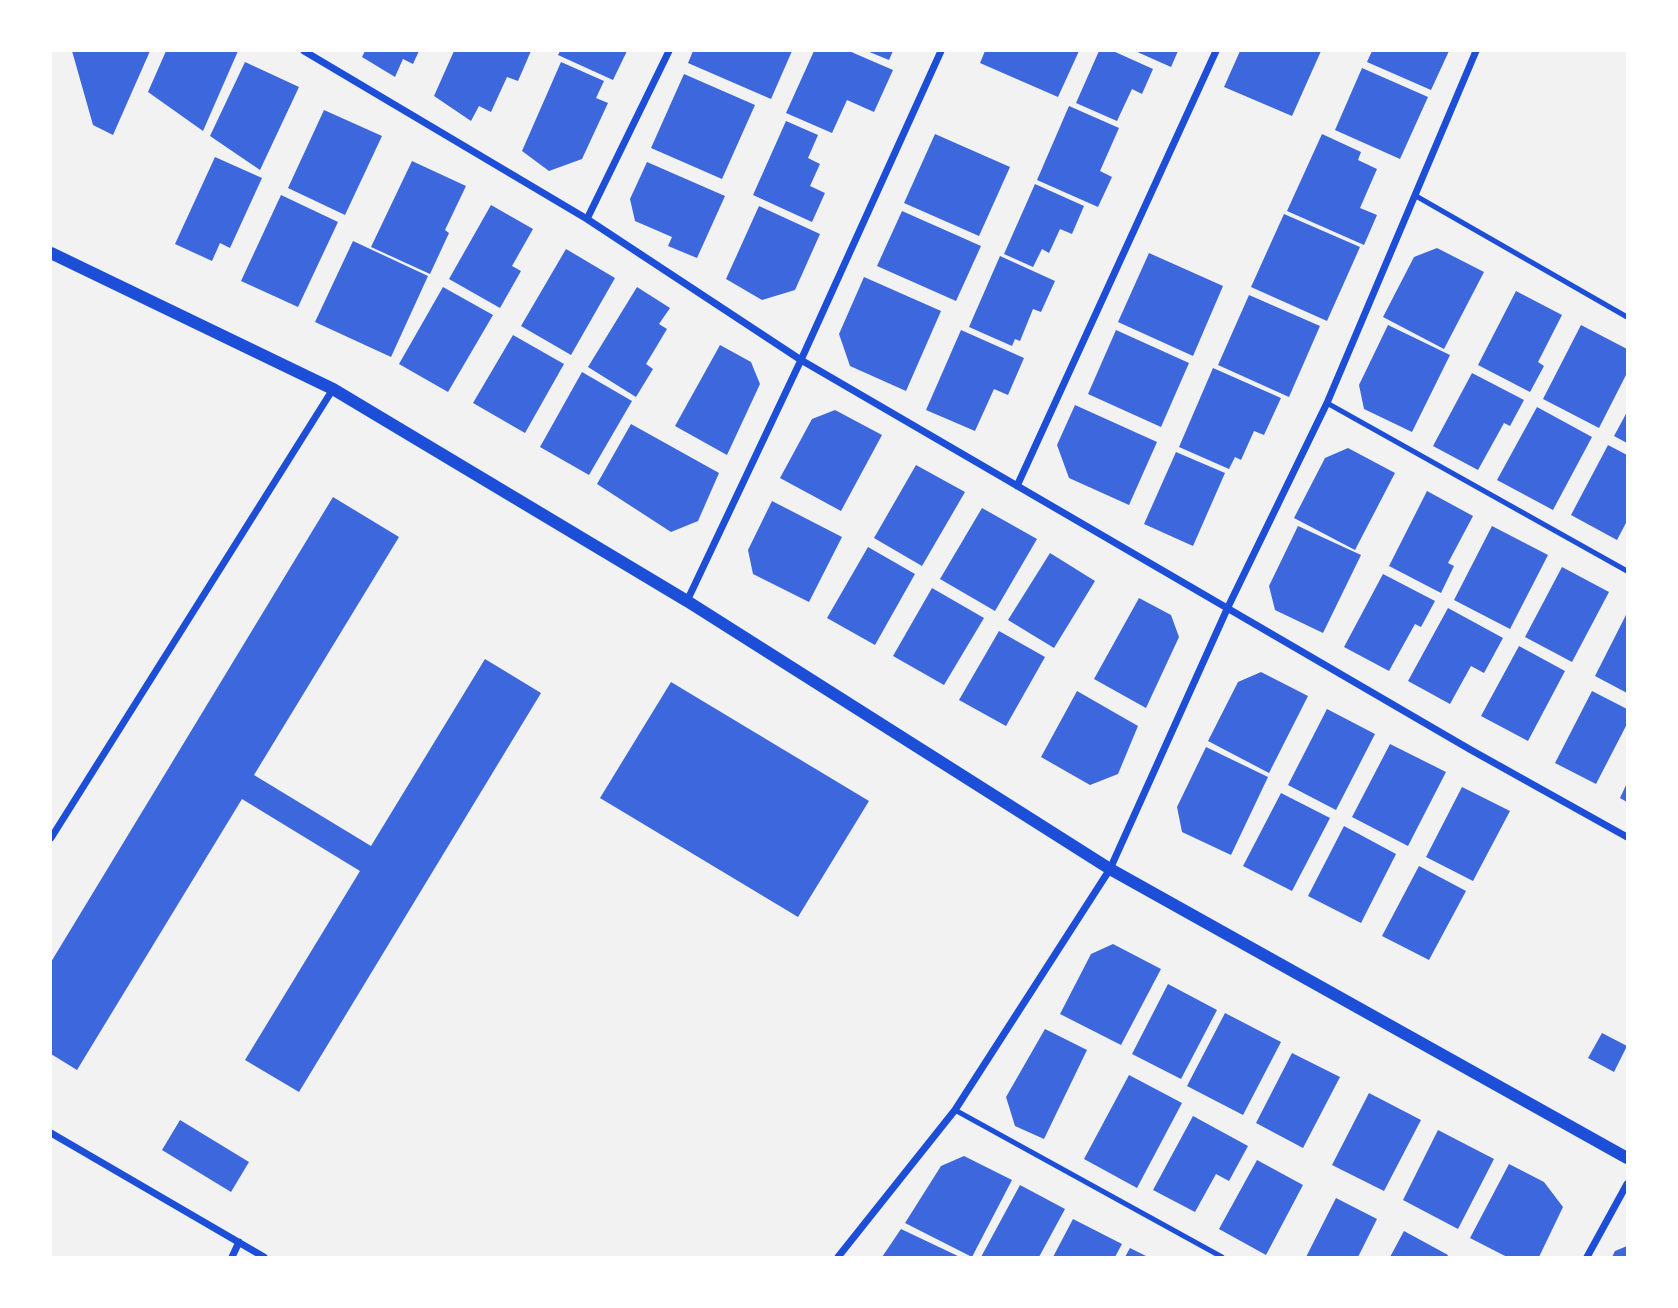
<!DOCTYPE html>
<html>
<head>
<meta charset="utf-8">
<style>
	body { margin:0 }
	#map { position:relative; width:1678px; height:1308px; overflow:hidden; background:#f2f2f2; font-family:Commissioner,sans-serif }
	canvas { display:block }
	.frame { position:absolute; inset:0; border:52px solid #fff; pointer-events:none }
</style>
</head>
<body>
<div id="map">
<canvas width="1678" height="1308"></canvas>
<div class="frame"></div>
</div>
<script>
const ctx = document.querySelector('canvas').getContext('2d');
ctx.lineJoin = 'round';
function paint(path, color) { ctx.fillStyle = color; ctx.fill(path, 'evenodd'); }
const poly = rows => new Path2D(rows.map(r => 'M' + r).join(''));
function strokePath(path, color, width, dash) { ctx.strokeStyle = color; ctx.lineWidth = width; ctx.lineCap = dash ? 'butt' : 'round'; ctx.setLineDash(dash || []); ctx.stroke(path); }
const building = poly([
	[72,51,150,51,113,135,93,125],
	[166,51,238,51,203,131,148,92],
	[365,51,419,51,413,64,403,59,395,77,362,57],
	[454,51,531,51,518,81,507,77,491,112,479,106,471,121,434,96],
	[560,51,627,51,613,80,558,55],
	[693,51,792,51,771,99,688,63],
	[814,51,849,51,893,70,874,112,847,100,832,133,786,113],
	[867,51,893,51,889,60],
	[985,51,1079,51,1058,97,980,63],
	[1099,51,1113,51,1153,69,1142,94,1132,89,1117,121,1076,103],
	[1135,51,1178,51,1171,67],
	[1240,51,1321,51,1292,116,1224,87],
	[1372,51,1449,51,1431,90,1367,62],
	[245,62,299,87,260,170,210,136],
	[561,62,604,81,596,98,608,103,582,159,549,171,522,151],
	[1362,68,1428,97,1400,159,1335,130],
	[684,74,755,105,722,179,651,148],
	[1069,106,1119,128,1100,171,1112,177,1098,207,1037,180],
	[324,110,382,136,345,215,288,188],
	[786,121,818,135,808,158,820,164,810,186,825,193,812,222,753,195],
	[935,134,1010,167,979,236,904,203],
	[1322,134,1361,152,1358,160,1377,169,1360,208,1377,215,1364,245,1287,211],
	[215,157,262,178,230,248,220,243,212,261,175,244],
	[412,161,466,186,445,230,449,233,430,274,371,247],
	[647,162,725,196,697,258,668,246,672,237,635,221,630,199],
	[1035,184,1084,206,1072,234,1060,229,1049,253,1042,249,1033,267,1004,254],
	[281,195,338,222,298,307,241,281],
	[491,205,533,229,512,266,521,271,500,308,449,279],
	[759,206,820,234,795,290,762,300,726,279],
	[902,211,981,246,956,301,877,266],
	[1284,214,1360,247,1327,321,1251,287],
	[353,241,428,276,391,357,315,322],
	[1437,248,1484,272,1444,349,1383,317,1414,257],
	[566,249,615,278,571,355,521,326],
	[1149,253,1223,286,1193,356,1118,322],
	[1000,256,1055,281,1041,312,1033,309,1020,341,1015,339,1012,346,969,327],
	[864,277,941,311,906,391,850,366,839,334],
	[443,287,493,315,448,392,399,364],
	[637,287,670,308,659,324,667,329,646,364,653,369,636,397,588,367],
	[1516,291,1562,315,1538,362,1544,366,1530,392,1478,365],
	[1249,295,1320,326,1289,397,1218,365],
	[1388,325,1450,355,1412,432,1364,409,1359,385],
	[1581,325,1627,349,1627,373,1599,428,1543,399],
	[961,330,1024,358,1008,395,994,389,975,431,926,410],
	[1116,330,1189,363,1161,427,1088,394],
	[513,335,564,364,525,433,473,403],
	[720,345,751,362,760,384,727,455,675,426],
	[1213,368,1281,398,1264,435,1254,431,1241,460,1235,457,1229,469,1179,447],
	[582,372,632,401,589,475,540,447],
	[1472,373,1524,400,1510,426,1504,423,1478,470,1433,446],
	[1075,405,1157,442,1129,505,1069,478,1057,445],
	[1537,407,1592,437,1553,510,1497,480],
	[835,410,882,435,841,511,780,478,812,419],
	[1627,412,1627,443,1614,436],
	[631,424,719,473,698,521,671,532,597,484],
	[1608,445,1627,455,1627,521,1617,540,1571,515],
	[1348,448,1395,473,1355,550,1294,518,1325,458],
	[1176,452,1225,473,1193,546,1144,524],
	[916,465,965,492,922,566,874,538],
	[1427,491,1473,516,1448,563,1454,566,1441,593,1389,566],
	[333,497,399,537,254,775,371,846,485,659,541,693,299,1092,245,1060,360,871,242,799,77,1070,51,1054,51,962],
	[772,501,842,537,809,602,753,574,748,550],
	[982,508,1037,539,995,611,940,579],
	[1298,526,1361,555,1323,633,1275,610,1269,586],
	[1492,526,1548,555,1510,629,1454,600],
	[868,547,915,574,875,645,827,618],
	[1050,553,1095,581,1054,648,1008,620],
	[1562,567,1609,592,1572,662,1525,637],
	[1383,574,1435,601,1421,627,1415,624,1389,671,1344,647],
	[932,588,984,618,944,685,893,656],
	[1139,598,1171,615,1179,637,1146,708,1094,679],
	[1448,608,1503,638,1484,673,1471,666,1450,704,1408,681],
	[1627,613,1627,693,1595,676],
	[999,631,1045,657,1006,726,959,700],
	[1519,646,1565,671,1528,741,1481,716],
	[1261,672,1308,696,1269,773,1208,741,1238,682],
	[671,682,869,801,798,917,600,798],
	[1077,691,1138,726,1118,774,1090,785,1041,757],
	[1592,691,1627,709,1627,724,1596,784,1555,763],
	[1327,709,1375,734,1336,810,1288,785],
	[1390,744,1446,772,1408,846,1352,817],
	[1206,747,1268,777,1231,855,1182,832,1177,807],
	[1627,783,1627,802,1620,798],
	[1462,787,1510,811,1473,881,1426,857],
	[1281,793,1330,818,1292,891,1243,866],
	[1344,826,1396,854,1361,923,1308,896],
	[1419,866,1466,891,1429,960,1382,936],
	[1113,944,1161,969,1121,1045,1060,1014,1091,954],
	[1168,984,1217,1010,1181,1079,1132,1054],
	[1225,1013,1281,1042,1243,1115,1187,1086],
	[1045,1029,1087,1050,1044,1139,1015,1126,1006,1097],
	[1602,1033,1627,1046,1614,1072,1588,1058],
	[1292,1053,1340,1077,1303,1148,1256,1123],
	[1129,1075,1182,1103,1137,1188,1084,1159],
	[1369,1093,1421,1120,1384,1191,1332,1165],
	[1193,1116,1248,1146,1229,1181,1216,1174,1195,1212,1153,1190],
	[180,1120,249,1162,231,1192,162,1150],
	[1438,1130,1494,1159,1458,1229,1403,1200],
	[964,1156,1012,1180,972,1257,905,1223,941,1166],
	[1257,1160,1303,1185,1266,1255,1219,1229],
	[1509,1164,1544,1182,1563,1207,1539,1257,1507,1257,1470,1238],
	[1020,1185,1065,1209,1039,1257,981,1257],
	[1336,1198,1377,1219,1358,1257,1306,1257],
	[1073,1219,1122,1244,1115,1257,1053,1257],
	[901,1229,960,1257,882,1257],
	[1404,1231,1448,1255,1447,1257,1390,1257],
	[1627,1246,1627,1257,1612,1257,1615,1251],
	[1130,1248,1148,1257,1125,1257]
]);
const service = poly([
	[1416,196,1627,317],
	[1327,403,1627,571],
	[955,1110,1222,1257]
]);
const minor = poly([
	[304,51,587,219,801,360,1471,750,1627,837],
	[587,219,669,51],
	[1017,486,1216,51],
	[687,601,801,360,941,51],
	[51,838,333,389],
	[51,1133,264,1257],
	[232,1257,239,1242],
	[838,1257,955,1110,1110,869,1228,607,1327,403,1476,51],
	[1587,1257,1627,1184]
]);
const tertiary = poly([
	[51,253,333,389,687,601,1110,869,1627,1158]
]);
paint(building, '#3d67dc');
strokePath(service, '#1d4ed8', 5);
strokePath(minor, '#1d4ed8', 7);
strokePath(tertiary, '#1d4ed8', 12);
</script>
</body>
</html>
